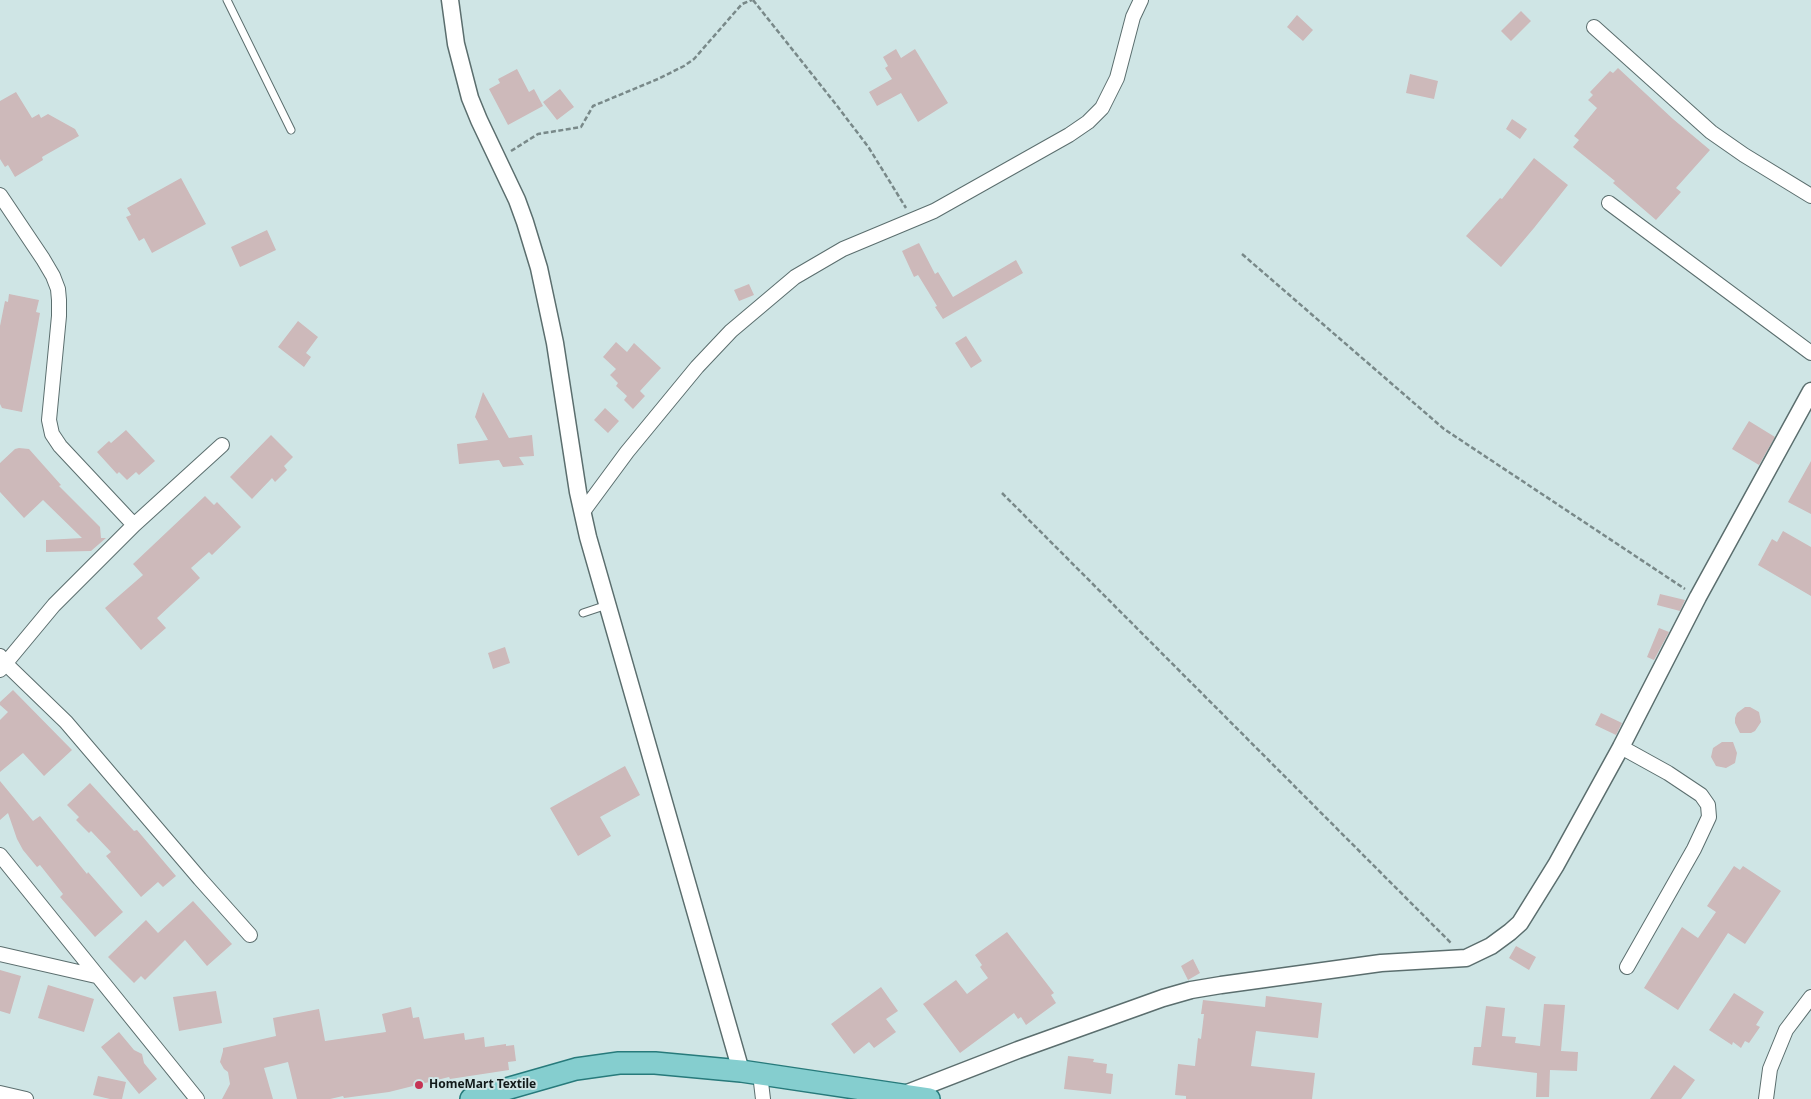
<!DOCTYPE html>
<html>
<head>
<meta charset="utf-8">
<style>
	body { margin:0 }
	canvas { display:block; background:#cfe5e5 }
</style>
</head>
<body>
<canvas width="1811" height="1099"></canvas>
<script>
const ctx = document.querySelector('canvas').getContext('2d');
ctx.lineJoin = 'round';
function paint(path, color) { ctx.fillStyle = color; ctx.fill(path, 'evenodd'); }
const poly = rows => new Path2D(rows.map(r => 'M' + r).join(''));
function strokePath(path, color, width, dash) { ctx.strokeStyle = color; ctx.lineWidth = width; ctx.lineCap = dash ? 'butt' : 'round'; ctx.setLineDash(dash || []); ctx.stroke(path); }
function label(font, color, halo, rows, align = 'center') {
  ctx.font = font + ' "Noto Sans",sans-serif'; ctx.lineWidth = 4; ctx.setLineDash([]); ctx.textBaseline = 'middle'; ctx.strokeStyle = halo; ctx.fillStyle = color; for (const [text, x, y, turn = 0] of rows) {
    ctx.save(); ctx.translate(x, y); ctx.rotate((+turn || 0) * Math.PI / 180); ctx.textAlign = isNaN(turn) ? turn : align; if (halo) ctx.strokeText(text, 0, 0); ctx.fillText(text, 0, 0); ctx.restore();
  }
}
const building = poly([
	[1521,11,1531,21,1511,41,1501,31],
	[1297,15,1313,30,1303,41,1287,27],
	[896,49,901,58,915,49,948,103,918,122,901,93,877,106,869,92,892,79,885,68,888,66,883,57],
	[1618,68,1673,119,1710,150,1676,188,1681,192,1656,220,1613,183,1615,181,1573,147,1579,140,1574,136,1597,108,1588,100,1593,95,1590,92,1610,71,1613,73],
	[517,69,529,92,534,89,543,106,508,125,489,89,500,83,498,79],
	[1410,74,1438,81,1434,99,1406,93],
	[560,89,574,107,557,120,543,102],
	[16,92,32,118,39,114,41,118,48,114,75,129,79,136,42,157,43,160,15,177,8,165,5,167,0,159,0,101],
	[1512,119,1527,129,1520,139,1506,129],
	[1534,158,1568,185,1534,228,1501,267,1466,236,1500,198,1502,199],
	[181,178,206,224,152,253,144,238,139,241,126,217,131,215,127,208],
	[267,230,276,250,240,267,231,247],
	[919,243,935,274,938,272,953,297,1016,260,1023,273,943,319,935,307,937,306,918,275,914,277,902,251],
	[749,284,754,295,739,301,734,290],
	[9,294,39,300,36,312,40,313,22,412,2,408,0,404,0,326,5,301,8,302],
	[298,321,318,337,306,353,311,357,304,367,278,347],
	[966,336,982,361,971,368,955,343],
	[616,342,627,352,634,343,661,368,640,391,645,396,633,409,624,400,627,396,616,386,618,383,610,375,616,369,603,357],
	[483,392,509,438,532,435,534,456,519,457,524,465,503,467,499,460,459,464,457,444,488,440,475,417],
	[605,408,619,421,608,433,594,420],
	[1749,421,1775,437,1759,465,1732,449],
	[126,430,155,461,139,475,136,472,127,480,119,472,117,474,97,452,109,441,111,443],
	[271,435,293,457,284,466,287,470,275,482,272,478,252,499,230,477],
	[19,448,29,449,61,485,59,486,100,527,101,538,106,538,91,551,46,552,46,540,82,538,43,500,24,518,0,492,0,463,15,449],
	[1811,461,1811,514,1788,502],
	[205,496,214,505,217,502,241,527,212,555,209,552,191,568,200,578,157,618,166,628,141,650,105,608,143,575,133,564],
	[1783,531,1811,547,1811,596,1758,565,1772,539,1777,542],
	[1660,594,1685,600,1680,611,1657,605],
	[1659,628,1669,632,1654,660,1647,657],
	[505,647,510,663,493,669,488,653],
	[13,690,72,750,44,776,23,753,0,772,0,720,8,712,0,705,0,702],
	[1745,707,1750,707,1759,712,1761,722,1755,731,1751,733,1740,733,1735,723,1735,718,1737,713],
	[1601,713,1622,723,1616,735,1595,725],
	[1722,742,1733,742,1737,753,1735,763,1726,768,1716,766,1711,757,1713,748],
	[625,766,640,795,600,817,611,836,578,856,550,808],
	[0,781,33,821,40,816,87,874,88,872,123,912,95,937,60,897,63,894,40,865,37,867,23,850,17,839,8,813,0,820],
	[90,783,134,831,137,830,176,876,163,887,158,882,141,897,106,856,111,852,91,831,89,833,76,820,79,817,67,805],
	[1734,866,1740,870,1743,866,1781,891,1745,944,1728,933,1678,1010,1644,988,1682,927,1698,938,1716,912,1707,906],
	[193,901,232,944,207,966,185,940,145,980,141,976,134,983,108,957,146,920,158,933],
	[1007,932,1054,993,1051,995,1056,1003,1026,1025,1021,1017,1018,1019,1014,1013,960,1053,923,1004,956,980,967,994,988,978,980,967,982,965,975,955],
	[1516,946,1536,957,1529,970,1509,958],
	[1193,959,1200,973,1188,980,1181,966],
	[0,970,21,976,10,1014,0,1011],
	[48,985,94,999,84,1032,38,1018],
	[881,987,898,1011,886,1019,896,1032,874,1048,869,1042,854,1054,831,1024],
	[216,991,222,1023,179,1031,173,997],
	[1734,993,1764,1012,1756,1025,1760,1027,1749,1043,1745,1041,1741,1048,1733,1042,1732,1045,1709,1030],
	[1266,996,1322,1003,1318,1038,1256,1031,1251,1066,1315,1073,1312,1099,1186,1099,1186,1096,1175,1095,1178,1064,1195,1066,1198,1038,1201,1039,1204,1014,1201,1014,1203,1000,1265,1007],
	[1544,1004,1565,1005,1561,1051,1578,1052,1577,1071,1550,1070,1549,1097,1536,1097,1537,1073,1472,1065,1474,1047,1481,1047,1486,1006,1505,1008,1502,1036,1516,1037,1515,1043,1540,1046],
	[411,1007,413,1018,419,1017,424,1039,464,1033,465,1040,484,1037,485,1047,506,1044,506,1046,514,1045,516,1061,508,1062,509,1070,450,1079,449,1077,389,1092,344,1098,343,1096,330,1099,297,1099,288,1062,264,1068,273,1099,222,1099,230,1084,228,1072,224,1069,220,1062,223,1051,223,1048,276,1036,273,1018,319,1009,325,1041,386,1032,382,1014],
	[119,1032,134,1050,142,1054,144,1063,157,1079,139,1094,101,1047],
	[1068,1056,1094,1059,1093,1062,1107,1064,1106,1073,1113,1074,1111,1094,1064,1089],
	[1674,1065,1695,1080,1681,1099,1650,1099],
	[98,1076,126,1082,122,1099,110,1099,93,1095]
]);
const path = poly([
	[753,0,838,107,869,148,906,208],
	[511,151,538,134,581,127,593,106,658,79,684,66,694,59,742,4,752,0],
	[1242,254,1444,429,1685,589],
	[1002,493,1451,943]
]);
const service = poly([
	[227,0,291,130],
	[583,613,607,605]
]);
const minor = poly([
	[1594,27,1711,132,1744,155,1811,196],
	[0,195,43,259,53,276,58,289,59,300,59,316,49,420,52,434,60,446,134,525],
	[1609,203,1811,353],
	[582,513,627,452,697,367,731,331,795,277,843,249,934,211,1069,135,1088,122,1102,108,1117,78,1133,17,1141,0],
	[0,656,5,663,66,722,200,879,250,935],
	[0,670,54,605,134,525,222,445],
	[1621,747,1668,773,1701,795,1708,805,1709,817,1694,849,1627,967],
	[0,855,197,1099],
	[0,954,96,976],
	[760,1074,763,1099],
	[0,1093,26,1099],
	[1766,1099,1770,1069,1786,1030,1811,997]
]);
const tertiary = poly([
	[450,0,456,44,470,98,479,120,517,200,525,222,539,268,555,343,578,492,588,537,741,1071],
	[902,1095,1018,1050,1163,998,1191,990,1221,985,1381,963,1466,958,1491,946,1510,932,1520,923,1556,865,1621,747,1698,597,1811,391]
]);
const primary = poly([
	[471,1099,576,1069,619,1063,655,1063,741,1071,929,1099]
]);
const markers = [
	[419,1085,5,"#c53555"]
];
const poiNames = [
	["HomeMart Textile",429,1085]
];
paint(building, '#cdb9ba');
strokePath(service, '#5b6e6e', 9);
strokePath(minor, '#5b6e6e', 16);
strokePath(tertiary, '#5b6e6e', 19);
strokePath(primary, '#277a7b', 24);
strokePath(path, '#798989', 2.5, [5, 2.5]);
strokePath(service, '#fff', 7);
strokePath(minor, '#fff', 14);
strokePath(tertiary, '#fff', 16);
strokePath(primary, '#85cecf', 21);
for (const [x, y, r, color] of markers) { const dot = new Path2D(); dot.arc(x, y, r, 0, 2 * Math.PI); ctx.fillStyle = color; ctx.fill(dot); strokePath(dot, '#cfe5e5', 2); }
label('bold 12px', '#121a1a', '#cfe5e5', poiNames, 'left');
</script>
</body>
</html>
